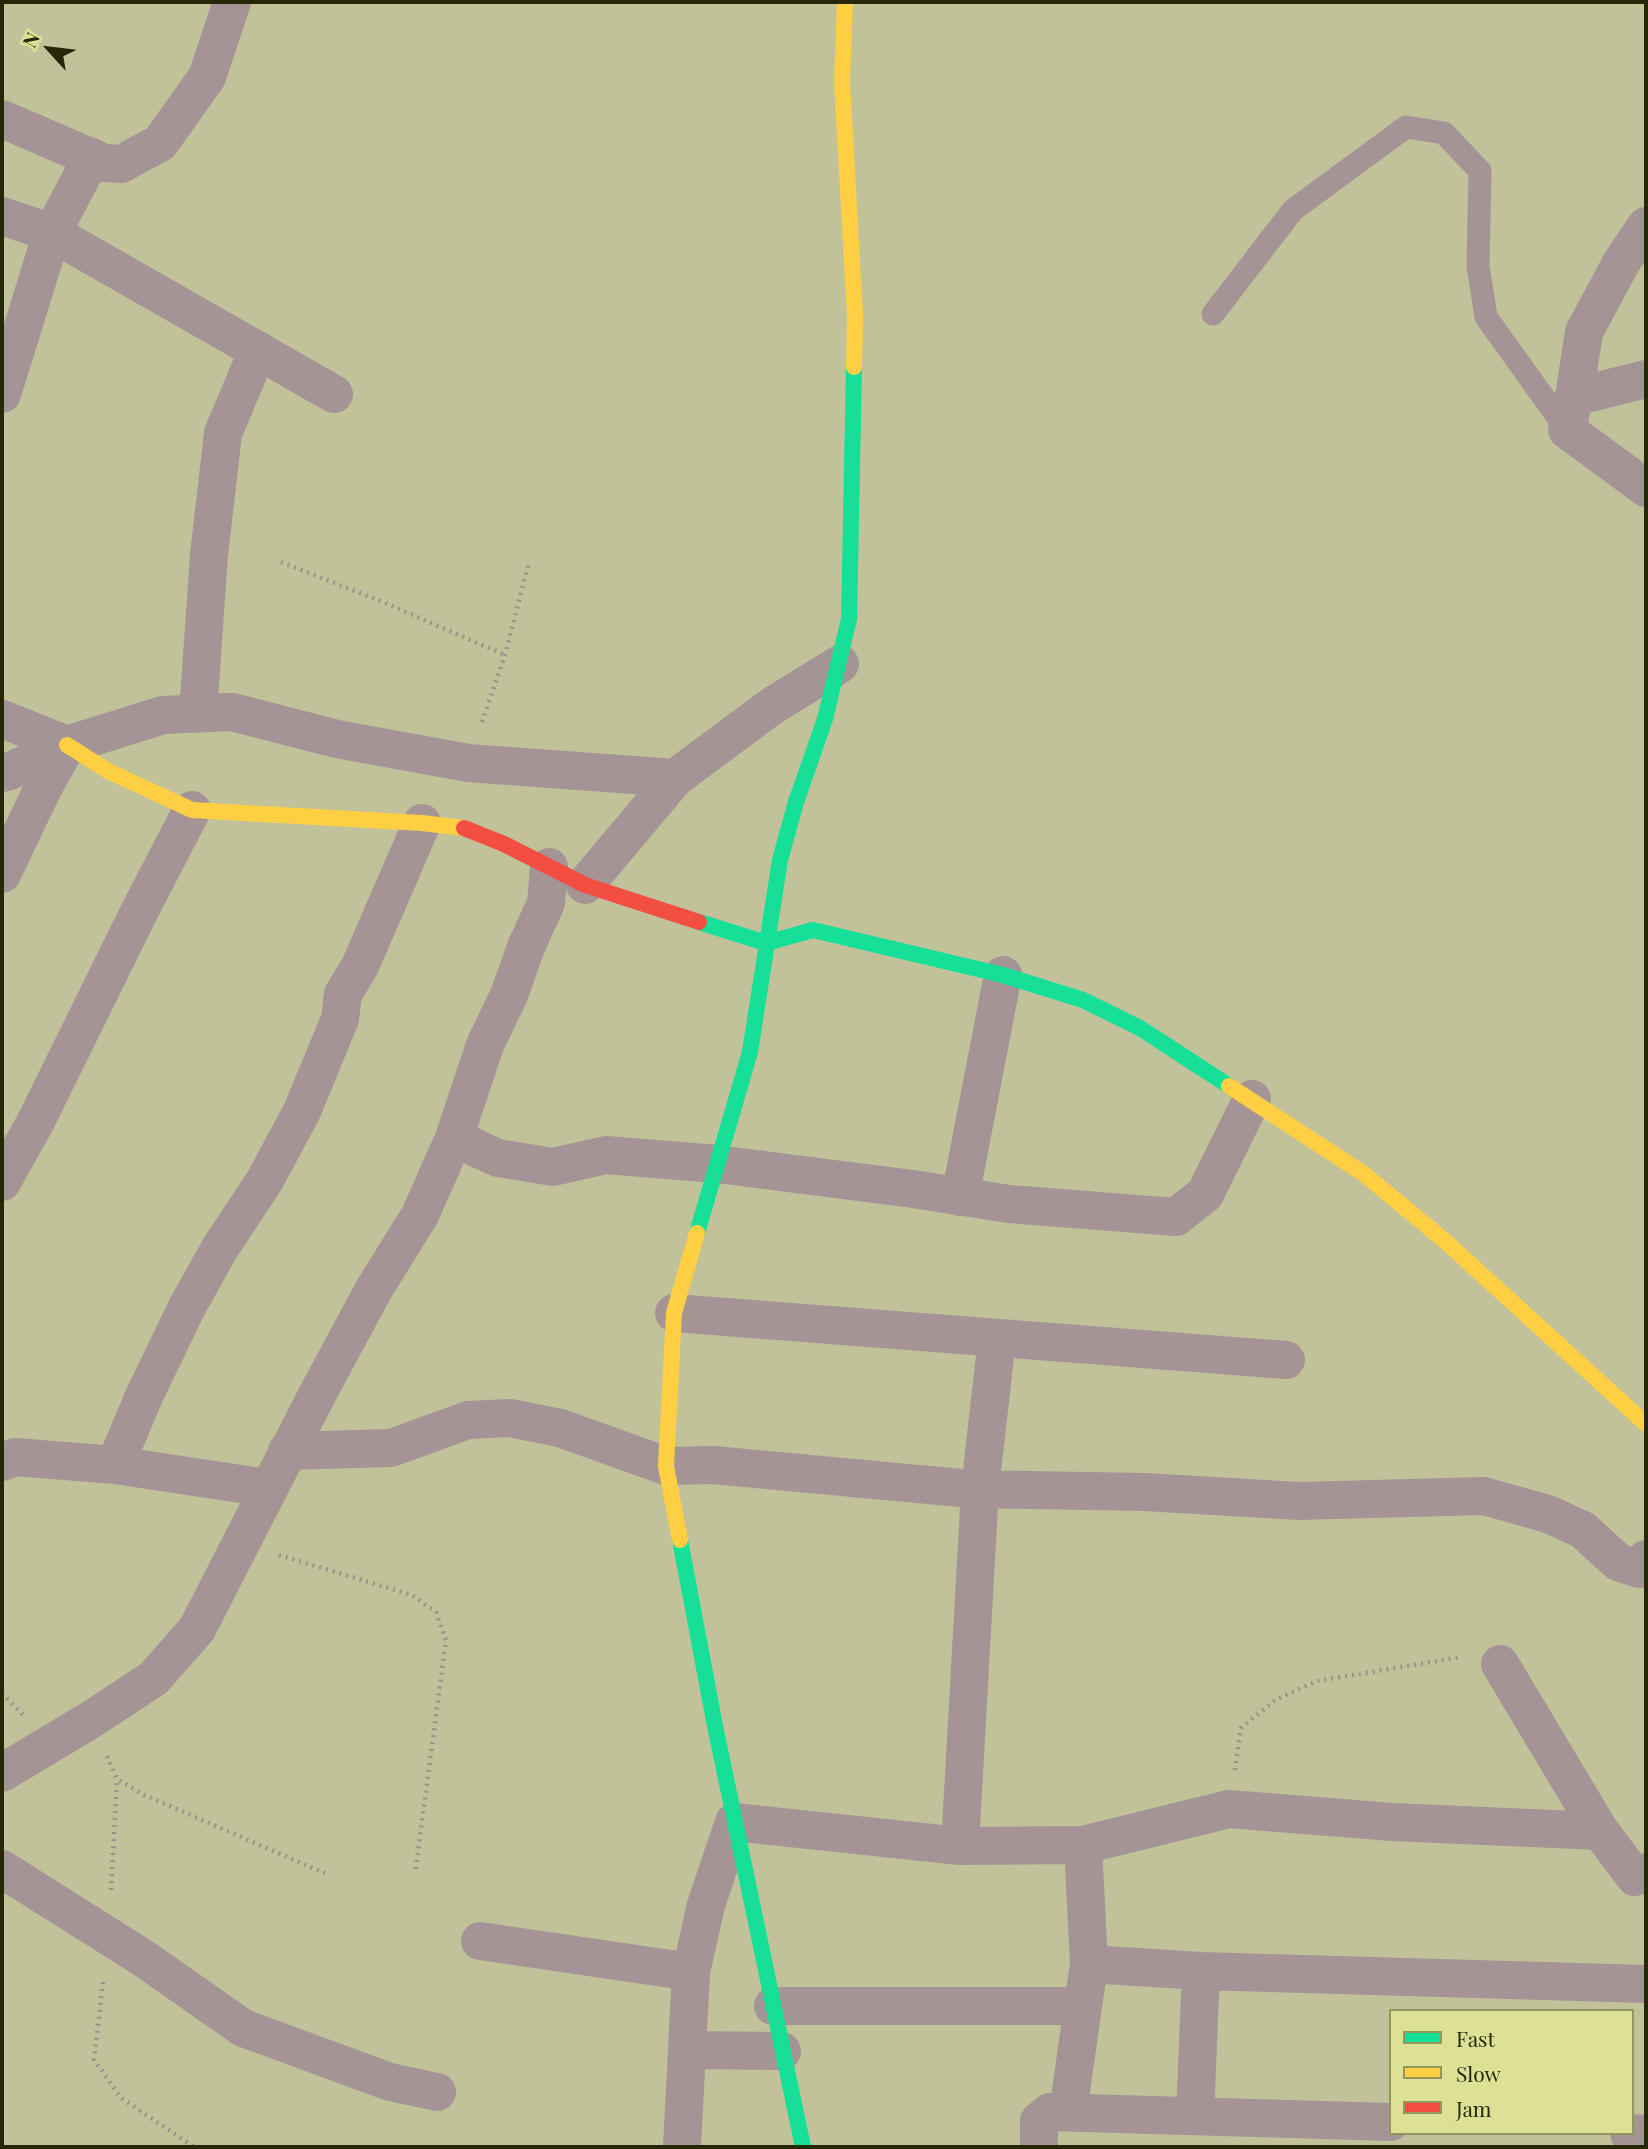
<!DOCTYPE html>
<html>
<head>
<meta charset="utf-8">
<style>
	body { margin:0 }
	#map { position:relative; width:1648px; height:2149px; overflow:hidden; background:#c1c29a; font-family:"Playfair Display",serif }
	canvas { display:block }
	.frame { position:absolute; inset:0; border:4px solid #262707; pointer-events:none }
	.legend { position:absolute; left:1389px; top:2009px; width:245px; height:126px; box-sizing:border-box; background:#dde195; border:2px solid #94975c; margin:0; padding:9px 12px; list-style:none; font-size:21px; color:#262707 }
	.legend li { display:flex; align-items:center; gap:14px; height:35px }
	.legend b { width:35px; border:2px solid #94975c }
	.north { position:absolute; left:14px; top:14px; width:70px; height:70px; -webkit-text-stroke:5px #dde195; paint-order:stroke; rotate:297deg; font-size:19px; font-weight:700; line-height:28px; text-align:center; color:#262707 }
	.north::after { content:''; display:block; margin:auto; width:24px; height:32px; background:#262707; clip-path:polygon(50% 0,100% 100%,50% 72%,0 100%) }
</style>
</head>
<body>
<div id="map">
<canvas width="1648" height="2149"></canvas>
<div class="frame"></div>
<ul class="legend">
<li><b style="height:9px;background:#16e098"></b>Fast</li>
<li><b style="height:9px;background:#ffcf43"></b>Slow</li>
<li><b style="height:9px;background:#f24e42"></b>Jam</li>
</ul>
<div class="north">N</div>
</div>
<script>
const ctx = document.querySelector('canvas').getContext('2d');
ctx.lineJoin = 'round';
const poly = rows => new Path2D(rows.map(r => 'M' + r).join(''));
function strokePath(path, color, width, dash) { ctx.strokeStyle = color; ctx.lineWidth = width; ctx.lineCap = dash ? 'butt' : 'round'; ctx.setLineDash(dash || []); ctx.stroke(path); }
const path = poly([
	[281,562,383,602,505,655],
	[482,722,505,655,529,562],
	[279,1555,412,1595,436,1612,446,1640,415,1874],
	[2,1693,23,1715],
	[107,1756,117,1779,144,1795,329,1875],
	[1235,1770,1241,1728,1275,1700,1317,1681,1461,1657],
	[111,1890,117,1779],
	[103,1982,94,2060,121,2098,194,2147]
]);
const lane = poly([
	[1213,314,1293,210,1406,127,1444,133,1480,171,1478,266,1486,317,1567,430]
]);
const street = poly([
	[2,119,104,163,121,164,160,143,207,77,232,2],
	[2,216,52,233,334,394],
	[1646,379,1574,397,1567,430,1646,488],
	[2,394,52,233,92,157],
	[1574,397,1584,332,1621,263,1646,226],
	[198,714,209,555,223,433,258,350],
	[2,719,67,745,163,715,232,712,337,739,468,763,675,778],
	[2,773,10,771,67,745],
	[2,874,42,790,67,745],
	[585,885,675,778,772,706,840,664],
	[454,1138,498,1158,553,1167,606,1155,717,1164,913,1189,1009,1204,1176,1217,1205,1194,1252,1099],
	[2,1182,36,1121,139,912,192,810],
	[960,1197,1003,975],
	[674,1313,1286,1360],
	[287,1451,391,1448,468,1420,510,1418,560,1428,666,1466,713,1465,972,1489,1145,1492,1299,1501,1484,1496,1548,1514,1583,1530,1618,1562,1639,1569,1646,1559],
	[2,1462,15,1457,115,1465,267,1488],
	[115,1465,145,1394,187,1307,220,1248,265,1180,302,1111,340,1019,343,994,360,966,422,823],
	[1500,1664,1600,1831],
	[2,1773,92,1719,154,1678,197,1629,318,1393,374,1289,420,1215,454,1138,485,1045,509,995,526,947,546,903,549,867],
	[960,1846,980,1489,997,1338],
	[2,1869,143,1958,243,2028,390,2082,437,2092],
	[480,1941,691,1972],
	[1089,1964,1201,1971,1646,1984],
	[773,2006,1083,2006],
	[687,2050,782,2051],
	[1068,2112,1089,1964,1083,1845],
	[1195,2116,1201,1971],
	[1629,2133,1646,2134],
	[682,2147,691,1972,706,1905,734,1822,960,1846,1083,1845,1229,1809,1392,1822,1600,1831,1635,1877,1646,1872],
	[1039,2147,1039,2121,1050,2112,1391,2122]
]);
const fast = poly([
	[699,922,766,943,813,930,1003,975,1083,1000,1140,1028,1229,1086],
	[697,1233,750,1052,780,860,796,802,825,719,849,619,854,367],
	[680,1540,715,1726,803,2147]
]);
const slow = poly([
	[845,2,842,81,855,316,854,367],
	[67,745,108,771,192,810,422,823,464,828],
	[1229,1086,1364,1174,1445,1241,1646,1424],
	[680,1540,666,1466,674,1313,697,1233]
]);
const jam = poly([
	[464,828,504,844,585,885,699,922]
]);
strokePath(path, '#9b9289', 4.5, [2, 5]);
strokePath(lane, '#a49495', 23);
strokePath(street, '#a49495', 38);
strokePath(fast, '#16e098', 16);
strokePath(slow, '#ffcf43', 16);
strokePath(jam, '#f24e42', 16);
</script>
</body>
</html>
